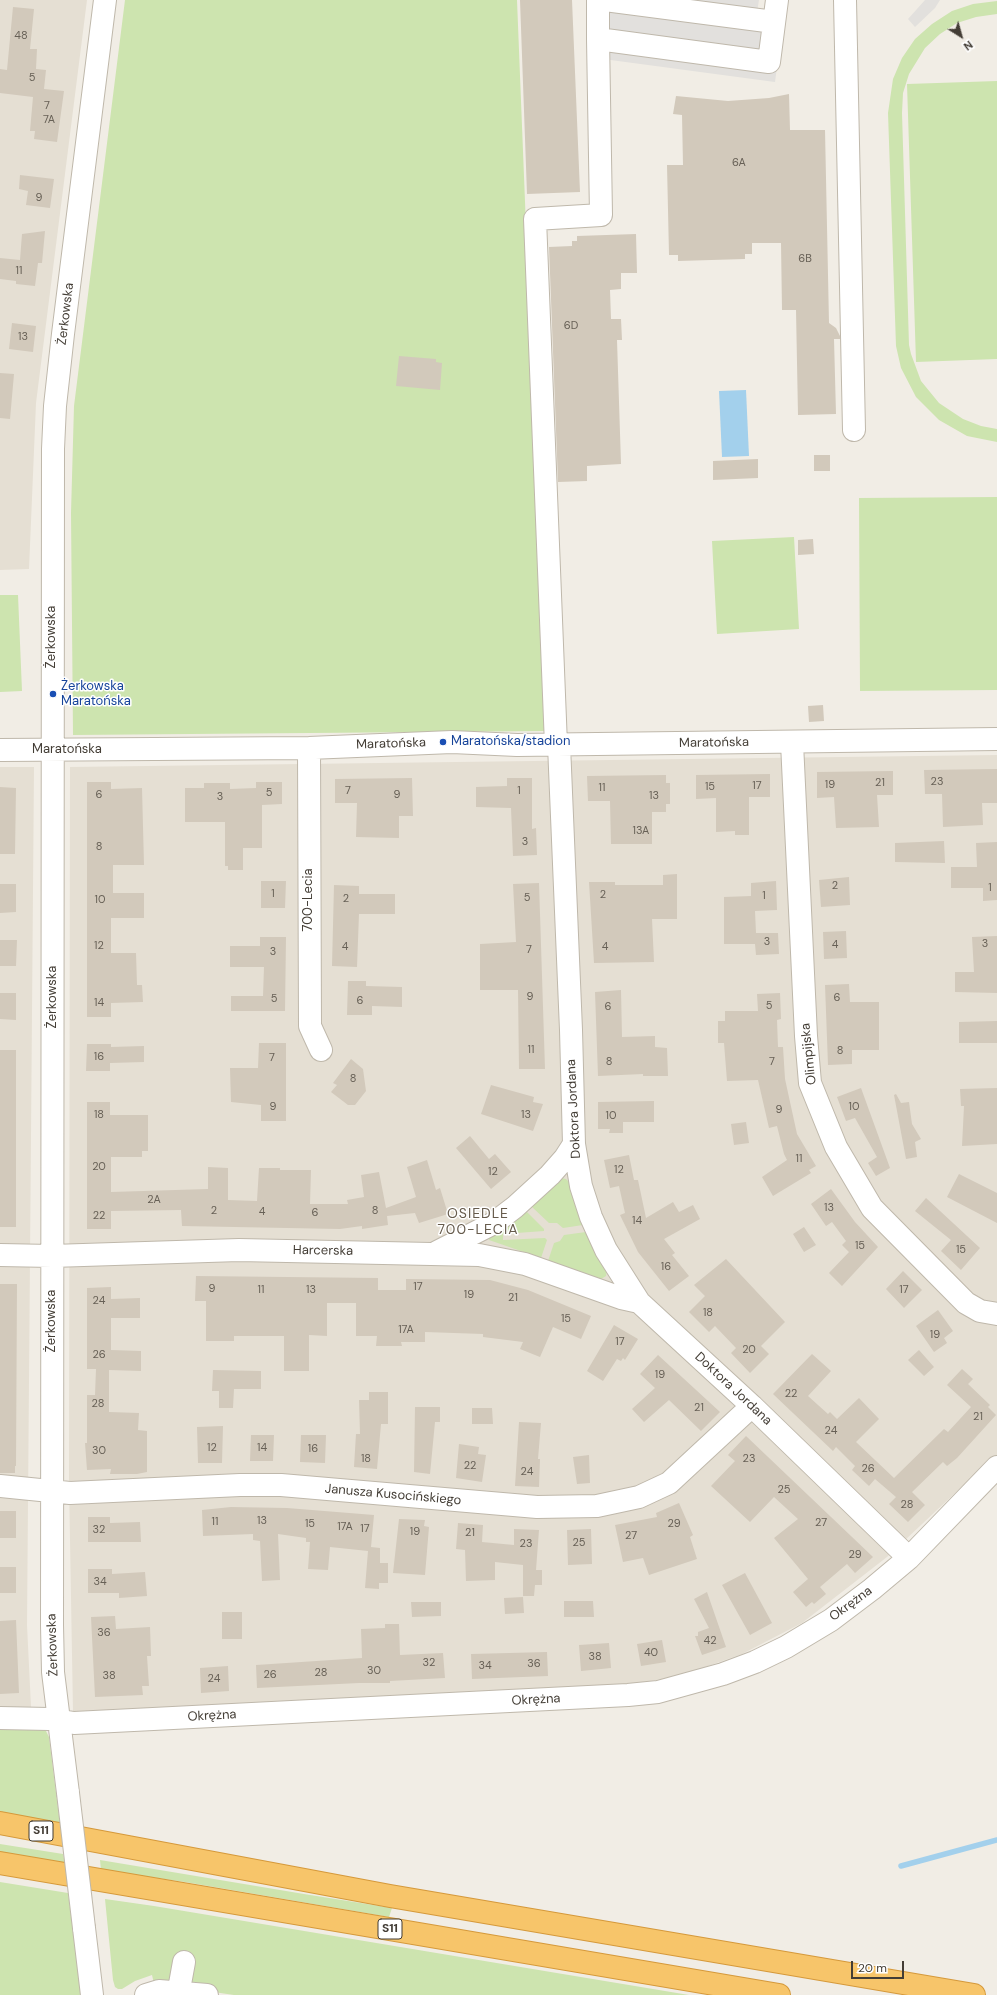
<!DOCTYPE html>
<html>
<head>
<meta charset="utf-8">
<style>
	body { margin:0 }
	#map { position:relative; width:997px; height:1995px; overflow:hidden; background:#f1ede5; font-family:"DM Sans",sans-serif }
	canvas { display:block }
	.north { position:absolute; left:941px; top:16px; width:40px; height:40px; -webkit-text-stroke:3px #fff; paint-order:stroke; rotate:143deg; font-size:11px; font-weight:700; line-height:16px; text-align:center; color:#433d35 }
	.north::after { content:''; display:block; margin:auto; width:14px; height:18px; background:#433d35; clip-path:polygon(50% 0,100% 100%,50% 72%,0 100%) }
	.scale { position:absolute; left:851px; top:1961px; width:53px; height:18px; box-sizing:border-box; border:2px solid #433d35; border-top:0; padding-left:5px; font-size:12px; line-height:14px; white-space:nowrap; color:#433d35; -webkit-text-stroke:3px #fff; paint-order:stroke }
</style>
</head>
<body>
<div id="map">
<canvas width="997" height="1995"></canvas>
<div class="north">N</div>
<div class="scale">20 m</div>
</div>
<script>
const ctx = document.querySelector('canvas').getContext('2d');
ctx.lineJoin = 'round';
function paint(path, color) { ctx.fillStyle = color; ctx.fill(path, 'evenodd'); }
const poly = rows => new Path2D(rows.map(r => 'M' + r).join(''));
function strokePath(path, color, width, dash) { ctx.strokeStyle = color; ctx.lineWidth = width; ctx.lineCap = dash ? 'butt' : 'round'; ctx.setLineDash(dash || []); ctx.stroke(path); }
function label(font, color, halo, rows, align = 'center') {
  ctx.font = font + ' "DM Sans",sans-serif'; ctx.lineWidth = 3; ctx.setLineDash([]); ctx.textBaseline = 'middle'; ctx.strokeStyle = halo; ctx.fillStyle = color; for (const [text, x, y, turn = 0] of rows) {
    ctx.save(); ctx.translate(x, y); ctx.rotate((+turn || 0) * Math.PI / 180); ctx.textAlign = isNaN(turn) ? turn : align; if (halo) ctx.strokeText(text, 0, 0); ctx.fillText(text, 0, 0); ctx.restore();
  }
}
const residential = poly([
	[0,0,87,0,36,403,29,569,0,570],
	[997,755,997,1479,971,1478,887,1557,802,1623,742,1654,680,1676,614,1687,73,1712,69,1482,70,767],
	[0,767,34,767,27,1625,31,1707,0,1708]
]);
const green = poly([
	[125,0,517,0,546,731,73,735,71,513,74,406],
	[997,1,997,14,976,17,957,23,940,34,925,48,909,74,903,93,902,113,909,345,911,354,921,381,939,403,963,419,981,426,997,429,997,442,967,436,939,420,916,397,901,368,896,346,888,113,893,79,902,58,915,39,932,24,952,11,973,4],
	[997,81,997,359,916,362,907,84],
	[997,497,997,690,860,691,859,498],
	[794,537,799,629,717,634,712,541],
	[0,595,18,595,22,691,0,692],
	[561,1178,566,1179,570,1183,583,1225,563,1228,557,1223,549,1223,531,1206],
	[526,1211,544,1229,544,1231,503,1234,503,1240,545,1238,547,1240,541,1258,489,1240,489,1238],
	[586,1232,607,1270,606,1276,601,1279,548,1261,554,1243,560,1241,564,1235],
	[0,1723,42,1727,46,1731,49,1737,60,1824,0,1814],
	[0,1844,63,1854,65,1863,0,1852],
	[100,1860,304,1894,392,1908,389,1917,185,1882,101,1870],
	[0,1882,68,1893,82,1995,0,1995],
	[105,1899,154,1906,689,1995,234,1995,200,1990,178,1978,155,1988,152,1975,135,1981,122,1989,118,1989,115,1987,113,1980]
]);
const parking = poly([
	[589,0,759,0,757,12,764,13,786,1,775,82,588,57],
	[925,0,940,0,935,8,915,27,908,19]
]);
const water = poly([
	[746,390,749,456,722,457,719,391]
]);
const stream = poly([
	[901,1866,997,1840]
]);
const building = poly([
	[520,0,572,0,580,192,527,194],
	[13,7,34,9,30,49,37,49,36,69,46,70,44,89,64,91,57,142,34,139,35,131,30,131,33,97,0,93,0,69,7,70],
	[789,94,790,130,825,130,829,323,836,328,840,336,840,339,834,339,836,414,798,415,796,310,782,310,781,243,752,243,752,254,745,254,745,259,678,261,678,255,669,255,667,165,683,165,682,115,673,114,676,96,728,101,769,98],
	[20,175,54,179,50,208,26,205,28,191,19,189],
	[45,231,42,263,38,263,35,286,16,284,16,281,0,279,0,258,20,260,22,234],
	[636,234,637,273,621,273,621,289,610,290,611,319,621,319,622,340,617,340,621,464,587,466,587,481,558,482,549,247,572,246,572,241,577,241,577,236],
	[12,323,36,326,33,352,9,349],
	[399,356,436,359,436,362,442,363,440,390,396,386],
	[0,373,14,374,10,419,0,418],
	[814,455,830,455,830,471,814,471],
	[758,459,758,478,713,480,713,461],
	[813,539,814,554,798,555,798,540],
	[823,705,824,721,809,722,808,706],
	[997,769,997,803,982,803,983,825,943,827,942,794,925,794,924,770],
	[893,771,893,795,877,795,879,827,836,828,834,797,817,798,817,772],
	[770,774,770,797,749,797,749,835,735,835,735,831,716,832,716,798,696,799,696,775],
	[666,775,666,783,670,783,670,804,666,804,666,812,652,812,652,844,611,844,610,801,588,801,587,776],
	[412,778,413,816,399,816,399,838,356,837,357,803,335,803,335,779],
	[507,778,532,778,532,829,536,828,537,855,513,856,511,808,476,807,476,787,507,786],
	[87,782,111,782,111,789,142,788,144,865,113,865,113,893,144,893,144,918,111,918,111,953,136,953,137,985,142,985,143,1002,111,1003,111,1017,87,1017],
	[256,782,282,782,282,804,262,805,262,848,243,848,243,870,228,870,228,866,225,866,225,822,185,822,185,788,204,788,204,783,230,783,230,789,256,788],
	[0,787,16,788,15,854,0,854],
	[944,841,945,863,895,862,895,843],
	[997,842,997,900,983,901,983,888,951,888,951,867,977,867,976,843],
	[677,874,677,919,652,919,654,962,594,963,589,882,615,882,615,885,663,885,663,875],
	[849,877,850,905,821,907,819,880],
	[261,881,286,881,285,908,261,908],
	[776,881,777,910,755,911,756,933,778,933,779,954,756,955,755,944,724,944,724,897,751,896,751,883],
	[539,883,545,1069,519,1069,518,990,480,990,480,944,516,942,513,884],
	[0,884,16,884,16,912,0,913],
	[334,885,359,886,359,894,395,894,395,914,359,914,357,967,332,966],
	[846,931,847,958,824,959,823,932],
	[997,936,997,993,955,992,955,972,974,972,972,937],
	[260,937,286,937,285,1011,231,1011,231,996,263,996,264,967,230,967,230,946,260,946],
	[0,940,17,940,16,966,0,966],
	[348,981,366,981,366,986,402,987,402,1007,372,1006,372,1015,347,1015],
	[849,984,850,1002,879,1002,879,1050,852,1050,852,1064,828,1065,825,985],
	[621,990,622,1037,655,1036,655,1047,667,1048,668,1076,643,1076,643,1074,598,1076,595,992],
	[0,993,16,993,16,1020,0,1019],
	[780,993,781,1019,777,1020,778,1047,783,1047,785,1079,797,1134,816,1166,809,1170,811,1173,773,1196,762,1177,787,1160,784,1154,777,1126,769,1128,758,1080,727,1081,724,1043,718,1043,718,1021,725,1021,725,1011,758,1011,757,994],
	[997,1021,997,1043,959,1043,959,1022],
	[259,1043,286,1043,286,1121,261,1121,261,1105,231,1102,230,1068,258,1068],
	[87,1044,111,1044,111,1047,144,1046,144,1062,110,1063,110,1071,86,1071],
	[0,1050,16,1050,16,1227,0,1227],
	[351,1059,363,1069,366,1091,355,1105,348,1105,331,1092,337,1085,333,1083],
	[491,1085,534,1097,533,1102,543,1104,533,1131,481,1114],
	[861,1088,890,1168,876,1176,868,1163,877,1157,855,1118,846,1121,837,1097],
	[997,1088,997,1144,962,1146,964,1106,961,1106,960,1089],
	[896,1094,901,1103,909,1102,912,1124,921,1139,915,1142,917,1157,906,1159,894,1095],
	[654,1101,654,1122,623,1122,623,1133,609,1133,610,1129,598,1129,598,1102],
	[87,1102,110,1102,110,1115,148,1115,148,1151,142,1151,142,1157,111,1157,111,1192,208,1189,208,1167,228,1168,228,1200,257,1201,259,1168,280,1168,280,1170,311,1170,310,1204,348,1204,347,1200,364,1197,361,1175,379,1172,386,1208,416,1197,407,1167,427,1160,436,1190,440,1188,448,1214,419,1223,415,1213,387,1216,388,1225,362,1229,362,1226,340,1229,182,1226,181,1210,111,1211,111,1229,87,1229],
	[746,1122,749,1143,734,1145,731,1124],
	[470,1136,489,1159,495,1154,511,1172,491,1189,456,1148],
	[629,1155,634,1180,638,1180,646,1218,673,1202,679,1212,693,1205,700,1219,664,1239,675,1253,672,1255,689,1276,669,1291,638,1252,620,1215,625,1213,619,1186,610,1188,604,1160],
	[959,1174,997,1193,997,1223,947,1197],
	[831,1189,855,1222,878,1247,842,1286,829,1273,849,1252,842,1245,846,1241,832,1222,826,1226,811,1204],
	[926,1198,980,1248,961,1270,941,1251,951,1240,915,1211],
	[804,1227,816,1245,804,1252,793,1234],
	[726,1259,785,1322,761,1346,769,1354,750,1373,731,1353,736,1348,715,1326,709,1332,689,1312,705,1296,694,1285],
	[903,1271,922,1290,904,1308,886,1289],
	[196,1276,378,1278,378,1290,406,1290,406,1279,490,1280,528,1290,591,1316,581,1339,553,1327,540,1357,520,1349,523,1342,483,1337,483,1334,425,1332,425,1342,401,1342,402,1346,376,1346,377,1336,356,1336,356,1303,327,1303,327,1336,309,1335,309,1371,284,1371,284,1336,234,1336,234,1341,206,1341,206,1301,195,1301],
	[0,1284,17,1284,16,1466,15,1466,15,1473,0,1473],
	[111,1287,111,1299,140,1298,140,1318,111,1318,111,1350,141,1351,141,1371,109,1370,109,1412,139,1413,138,1430,147,1431,147,1472,137,1474,110,1474,111,1469,87,1470,85,1443,87,1443,87,1395,95,1395,96,1369,87,1369,87,1288],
	[938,1310,953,1331,944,1338,947,1343,934,1352,916,1326],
	[614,1325,638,1339,625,1360,623,1358,621,1361,617,1359,603,1381,587,1371],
	[919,1350,934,1367,924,1376,908,1360],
	[812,1354,831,1371,808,1396,828,1414,830,1412,837,1419,859,1398,879,1419,856,1442,894,1478,944,1429,948,1432,971,1407,947,1385,962,1369,973,1379,968,1384,990,1405,988,1407,996,1415,957,1458,947,1466,943,1462,912,1492,925,1505,908,1522,889,1504,896,1497,875,1479,869,1486,852,1470,855,1466,836,1447,833,1451,773,1394],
	[658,1355,720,1412,701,1431,669,1400,644,1422,632,1409,655,1388,640,1374],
	[213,1370,261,1371,261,1389,234,1389,233,1408,219,1408,219,1391,212,1391],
	[369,1392,388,1392,388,1424,381,1424,377,1469,354,1467,356,1434,360,1434,359,1400,369,1400],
	[415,1407,440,1407,440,1422,435,1422,430,1474,414,1472],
	[472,1408,492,1408,493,1424,472,1424],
	[519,1422,541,1423,538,1459,540,1459,539,1487,515,1486],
	[223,1426,222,1463,198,1463,197,1427],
	[251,1435,274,1435,273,1461,250,1461],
	[301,1435,326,1435,325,1463,300,1462],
	[746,1436,873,1557,855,1573,847,1564,820,1587,826,1594,814,1604,812,1602,806,1607,793,1592,808,1579,774,1538,798,1519,774,1497,750,1522,711,1486,735,1461,728,1455],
	[459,1444,479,1447,478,1454,486,1455,482,1482,456,1478],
	[589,1455,590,1483,577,1484,573,1457],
	[679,1503,693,1535,690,1537,697,1559,649,1575,643,1558,623,1562,615,1525,657,1517,656,1513],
	[231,1507,287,1508,374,1515,371,1547,380,1548,380,1563,388,1563,388,1583,379,1583,379,1589,365,1588,368,1551,330,1547,328,1570,308,1569,310,1542,306,1542,306,1538,278,1534,280,1580,262,1581,260,1541,253,1540,253,1534,203,1536,202,1510],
	[0,1511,16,1511,16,1538,0,1538],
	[88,1517,110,1517,110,1523,140,1522,141,1542,88,1542],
	[399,1519,425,1520,424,1526,429,1527,425,1575,393,1573],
	[458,1523,483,1525,482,1542,514,1545,514,1529,539,1530,536,1570,542,1570,542,1585,535,1585,534,1596,523,1596,523,1565,495,1562,495,1580,466,1581,465,1550,456,1549],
	[591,1529,592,1564,568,1565,567,1530],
	[0,1567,16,1567,16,1593,0,1593],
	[88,1569,112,1569,112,1574,145,1572,147,1596,119,1598,119,1593,88,1593],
	[745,1573,772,1623,750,1635,722,1585],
	[707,1592,726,1647,702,1655,695,1636,698,1636,698,1632,709,1628,694,1599],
	[523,1597,524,1613,505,1614,504,1598],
	[564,1601,593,1601,594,1617,564,1617],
	[411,1602,441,1602,441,1616,412,1617],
	[222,1612,242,1612,242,1639,222,1639],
	[115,1616,116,1629,150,1627,151,1656,147,1656,149,1686,142,1686,143,1695,95,1697,91,1617],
	[16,1620,19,1693,0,1694,0,1621],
	[385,1624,399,1624,400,1655,443,1653,445,1678,390,1681,390,1683,359,1683,257,1688,256,1665,362,1658,361,1629,385,1628],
	[662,1640,666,1662,641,1666,637,1644],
	[609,1643,611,1668,581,1671,579,1645],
	[547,1652,548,1676,472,1679,471,1654],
	[228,1666,229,1691,201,1693,200,1668]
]);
const minor = poly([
	[598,0,598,39,769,62,777,0],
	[605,0,774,22],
	[845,0,854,430],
	[792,743,806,1036,810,1083,836,1147,872,1208,966,1303,980,1311,997,1314],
	[556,745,535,219,601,215,598,39],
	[559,745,571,1030,574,1144,581,1186,591,1217,606,1250,639,1302,752,1406,909,1558],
	[309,748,310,1026,321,1050],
	[0,750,309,748,452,742,517,745,997,739],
	[437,1252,494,1223,515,1207,550,1175,565,1158,574,1144],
	[0,1255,52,1256,239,1250,479,1255,525,1264,621,1298,639,1302],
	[0,1486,70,1493,240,1485,281,1485,537,1507,597,1506,639,1497,669,1483,752,1406],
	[0,1718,49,1719,74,1723,628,1695,658,1692,723,1674,755,1662,786,1647,831,1620,872,1589,909,1558,997,1467],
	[68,1793,53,1672,52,1625,53,449,55,406,63,334,105,0],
	[84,1928,92,1995],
	[146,1995,159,1991,207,1995],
	[178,1995,184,1962]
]);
const highway = poly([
	[0,1823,390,1896,974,1995],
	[0,1863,779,1995]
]);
const minorBridge = poly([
	[68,1793,84,1928]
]);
const markers = [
	[53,694,4,"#1a4fb4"],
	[443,742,4,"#1a4fb4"]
];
const numberNames = [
	["48",21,36],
	["5",32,78],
	["7",47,106],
	["7A",49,120],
	["6A",739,163],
	["9",39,198],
	["6B",805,259],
	["11",19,271],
	["6D",571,326],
	["13",23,337],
	["23",937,782],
	["21",880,783],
	["19",830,785],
	["17",757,786],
	["15",710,787],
	["11",602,788],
	["7",348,791],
	["1",519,791],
	["5",269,793],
	["6",99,795],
	["9",397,795],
	["13",654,796],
	["3",220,797],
	["13A",641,831],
	["3",525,842],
	["8",99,847],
	["2",835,886],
	["1",990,888],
	["1",273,894],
	["2",603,895],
	["1",764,896],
	["5",527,898],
	["2",346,899],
	["10",100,900],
	["3",767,942],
	["3",985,944],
	["4",835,945],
	["12",99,946],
	["4",345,947],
	["4",605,947],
	["7",529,950],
	["3",273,952],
	["9",530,997],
	["6",837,998],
	["5",274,999],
	["6",360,1001],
	["14",99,1003],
	["5",769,1006],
	["6",608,1007],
	["11",531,1050],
	["8",840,1051],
	["16",99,1057],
	["7",272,1058],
	["8",609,1062],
	["7",772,1062],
	["8",353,1079],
	["9",273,1107],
	["10",854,1107],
	["9",779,1110],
	["18",99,1115],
	["13",526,1115],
	["10",611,1116],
	["11",799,1159],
	["20",99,1167],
	["12",619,1170],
	["12",493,1172],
	["2A",154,1200],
	["13",829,1208],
	["2",214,1211],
	["8",375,1211],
	["4",262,1212],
	["6",315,1213],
	["22",99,1216],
	["14",637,1221],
	["15",860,1246],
	["15",961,1250],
	["16",666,1267],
	["17",418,1287],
	["9",212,1289],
	["11",261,1290],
	["13",311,1290],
	["17",904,1290],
	["19",469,1295],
	["21",513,1298],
	["24",99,1301],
	["18",708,1313],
	["15",566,1319],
	["17A",406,1330],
	["19",935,1335],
	["17",620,1342],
	["20",749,1350],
	["26",99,1355],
	["19",660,1375],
	["22",791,1394],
	["28",98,1404],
	["21",699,1408],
	["21",978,1417],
	["24",831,1431],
	["12",212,1448],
	["14",262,1448],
	["16",313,1449],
	["30",99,1451],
	["18",366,1459],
	["23",749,1459],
	["22",470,1466],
	["26",868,1469],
	["24",527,1472],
	["25",784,1490],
	["28",907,1505],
	["13",262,1521],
	["11",215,1522],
	["27",821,1523],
	["15",310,1524],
	["29",674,1524],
	["17A",345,1527],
	["17",365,1529],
	["32",99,1530],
	["19",415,1532],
	["21",470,1533],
	["27",631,1536],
	["25",579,1543],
	["23",526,1544],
	["29",855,1555],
	["34",100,1582],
	["36",104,1633],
	["42",710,1641],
	["40",651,1653],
	["38",595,1657],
	["32",429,1663],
	["36",534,1664],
	["34",485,1666],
	["30",374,1671],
	["28",321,1673],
	["26",270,1675],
	["38",109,1676],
	["24",214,1679]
];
const shields = [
	[41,1831,24],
	[390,1929,24]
];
const shieldNames = [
	["S11",41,1831],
	["S11",390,1929]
];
const streetNames = [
	["Żerkowska",66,314,-83],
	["Żerkowska",52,637,-90],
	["Maratońska",714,743,-1],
	["Maratońska",391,744,-2],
	["Maratońska",67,750],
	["700-Lecia",309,900,-90],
	["Żerkowska",53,997,-90],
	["Olimpijska",809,1054,-96],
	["Doktora Jordana",574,1109,-93],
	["Harcerska",323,1251,1],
	["Żerkowska",52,1321,-90],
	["Doktora Jordana",733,1389,43],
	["Janusza Kusocińskiego",393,1495,5],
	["Okrężna",851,1604,-36],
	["Żerkowska",53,1645,-92],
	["Okrężna",536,1700,-3],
	["Okrężna",212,1716,-3]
];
const transitNames = [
	["Żerkowska",61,687],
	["Maratońska",61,702],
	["Maratońska/stadion",451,742]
];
const neighbourhoodNames = [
	["OSIEDLE",478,1214],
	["700-LECIA",478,1230]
];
paint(residential, '#e5dfd3');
paint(green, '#cde4af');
paint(parking, '#e2e0dd');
paint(water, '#a3d0ec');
strokePath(stream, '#a3d0ec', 5.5);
paint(building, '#d2c9bb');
strokePath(minor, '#bfb8ab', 24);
strokePath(highway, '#d5993b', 24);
strokePath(minor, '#fff', 22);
strokePath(highway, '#f7c56a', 22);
strokePath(minorBridge, '#bfb8ab', 24, []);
strokePath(minorBridge, '#fff', 22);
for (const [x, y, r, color] of markers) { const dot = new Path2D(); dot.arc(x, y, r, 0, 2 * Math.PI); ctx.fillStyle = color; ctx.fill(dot); strokePath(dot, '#fff', 1.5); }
label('11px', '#676056', null, numberNames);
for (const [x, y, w] of shields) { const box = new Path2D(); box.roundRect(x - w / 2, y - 10, w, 20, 3); ctx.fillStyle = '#fff'; ctx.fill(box); strokePath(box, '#433d35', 1); }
label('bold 12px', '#433d35', null, shieldNames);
label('13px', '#433d35', '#fff', streetNames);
label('13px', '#164399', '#fff', transitNames, 'left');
ctx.letterSpacing = '1px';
label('14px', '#665b4c', '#fff', neighbourhoodNames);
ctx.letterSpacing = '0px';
</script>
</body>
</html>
